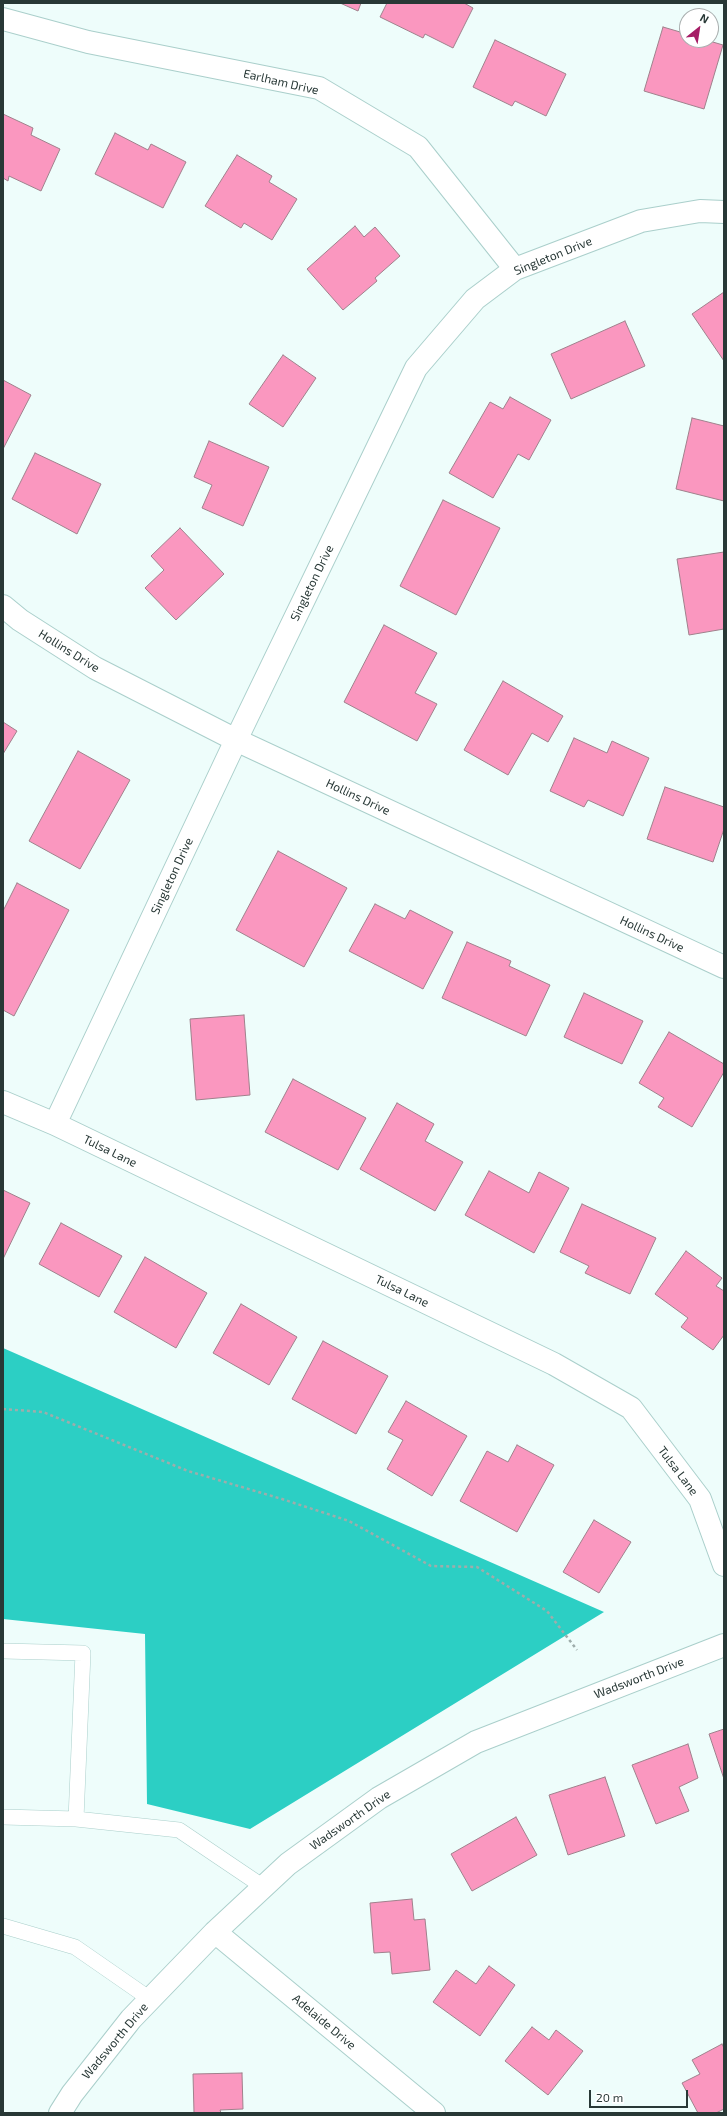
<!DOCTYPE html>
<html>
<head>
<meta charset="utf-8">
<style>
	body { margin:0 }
	#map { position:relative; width:727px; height:2116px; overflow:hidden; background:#eefdfb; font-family:"Exo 2",sans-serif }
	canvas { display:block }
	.frame { position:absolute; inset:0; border:4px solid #283836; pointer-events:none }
	.north { position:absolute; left:679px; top:8px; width:40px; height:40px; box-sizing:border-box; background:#fff; border:1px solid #a9afaf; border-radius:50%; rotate:30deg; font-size:11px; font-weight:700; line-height:16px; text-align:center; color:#283836 }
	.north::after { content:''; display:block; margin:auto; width:14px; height:18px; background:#a61e66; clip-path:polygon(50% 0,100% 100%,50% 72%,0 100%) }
	.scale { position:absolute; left:589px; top:2090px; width:99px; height:18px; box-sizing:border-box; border:2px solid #283836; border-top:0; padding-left:5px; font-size:12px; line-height:14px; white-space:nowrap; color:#283836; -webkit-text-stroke:3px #fff; paint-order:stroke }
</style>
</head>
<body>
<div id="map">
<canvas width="727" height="2116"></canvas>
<div class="frame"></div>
<div class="north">N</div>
<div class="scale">20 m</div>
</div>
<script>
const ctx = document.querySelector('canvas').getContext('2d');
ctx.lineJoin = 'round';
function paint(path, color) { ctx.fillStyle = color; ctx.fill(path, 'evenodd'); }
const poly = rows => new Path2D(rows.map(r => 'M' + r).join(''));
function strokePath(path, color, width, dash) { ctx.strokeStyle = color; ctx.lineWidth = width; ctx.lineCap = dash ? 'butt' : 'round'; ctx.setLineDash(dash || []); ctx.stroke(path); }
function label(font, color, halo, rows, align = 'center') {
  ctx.font = font + ' "Exo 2",sans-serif'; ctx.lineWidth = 3; ctx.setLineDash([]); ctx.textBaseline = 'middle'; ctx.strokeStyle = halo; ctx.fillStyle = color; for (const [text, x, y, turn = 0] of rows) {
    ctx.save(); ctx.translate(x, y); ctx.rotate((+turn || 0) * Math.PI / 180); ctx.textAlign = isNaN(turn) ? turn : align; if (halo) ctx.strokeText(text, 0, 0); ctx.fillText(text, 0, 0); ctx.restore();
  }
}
const forest = poly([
	[3,1348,604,1612,250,1829,147,1804,145,1634,3,1619]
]);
const building = poly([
	[340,3,361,3,358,11,340,3],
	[387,3,464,3,473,8,453,48,425,34,423,38,380,17,387,3],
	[663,27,687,34,687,40,706,40,723,45,704,109,644,91,663,27],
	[495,40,566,74,546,116,515,101,512,106,473,87,495,40],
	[3,114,33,128,31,135,60,149,41,191,9,176,8,181,3,178,3,114],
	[115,133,148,150,151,144,186,162,163,208,95,174,115,133],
	[237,155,272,176,269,182,297,199,272,240,244,223,241,228,205,206,237,155],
	[355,226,364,237,375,227,400,256,375,278,377,281,343,310,307,269,355,226],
	[724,292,724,361,692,314,724,292],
	[625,321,645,366,571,399,551,354,625,321],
	[283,355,316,378,283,427,249,404,283,355],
	[3,380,31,395,3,449,3,380],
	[510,397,551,420,529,460,518,454,493,498,449,473,490,402,503,409,510,397],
	[692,418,724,426,724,501,676,489,692,418],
	[209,441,269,467,243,526,202,508,212,485,194,477,209,441],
	[35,453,101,484,77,534,12,499,35,453],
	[443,500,500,528,456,615,400,586,443,500],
	[180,528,224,574,176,620,145,588,164,570,151,556,180,528],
	[724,552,724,629,689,635,677,559,724,552],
	[384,625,437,653,415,693,437,704,417,741,344,702,384,625],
	[503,681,563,716,548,742,532,733,508,775,464,750,503,681],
	[3,722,17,731,3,754,3,722],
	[574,738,607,753,612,741,649,758,623,816,588,800,584,807,550,791,574,738],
	[78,751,130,780,80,869,29,841,78,751],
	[665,787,724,807,724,829,713,862,647,839,665,787],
	[278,851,347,888,304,967,236,930,278,851],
	[17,883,69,910,14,1016,3,1010,3,911,17,883],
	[375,904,405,919,410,910,453,932,423,989,349,951,375,904],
	[467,942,511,961,509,966,550,985,526,1036,442,998,467,942],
	[584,993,643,1021,622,1064,564,1037,584,993],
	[244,1015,250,1095,196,1100,190,1019,244,1015],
	[669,1032,724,1064,724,1072,692,1127,658,1107,664,1098,639,1083,669,1032],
	[293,1079,366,1118,338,1170,265,1132,293,1079],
	[397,1103,434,1124,425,1141,463,1162,435,1211,360,1169,397,1103],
	[489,1171,529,1193,539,1172,569,1188,534,1253,465,1215,489,1171],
	[3,1190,30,1203,3,1259,3,1190],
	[582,1204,656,1238,630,1294,585,1273,589,1266,560,1252,582,1204],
	[61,1223,122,1256,99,1297,39,1264,61,1223],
	[686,1251,722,1278,716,1286,724,1291,724,1335,713,1350,681,1327,688,1318,655,1294,686,1251],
	[145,1257,207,1293,176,1348,114,1312,145,1257],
	[241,1304,297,1337,269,1385,213,1353,241,1304],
	[323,1341,388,1376,356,1434,292,1399,323,1341],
	[406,1401,467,1436,432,1496,387,1469,403,1440,388,1432,406,1401],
	[517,1445,554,1465,517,1532,460,1501,487,1451,508,1462,517,1445],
	[594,1520,631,1542,599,1593,563,1572,594,1520],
	[724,1729,724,1779,709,1734,724,1729],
	[688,1744,698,1778,679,1787,689,1811,656,1824,632,1765,688,1744],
	[605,1777,625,1836,568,1855,549,1795,605,1777],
	[516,1817,537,1855,472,1891,451,1854,516,1817],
	[412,1899,414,1920,425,1919,430,1970,392,1974,390,1952,374,1953,370,1903,412,1899],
	[489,1966,515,1985,480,2036,433,2002,456,1970,476,1984,489,1966],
	[532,2027,549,2040,556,2030,583,2051,548,2095,505,2061,532,2027],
	[722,2044,724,2048,724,2109,716,2113,698,2113,682,2083,700,2074,692,2060,722,2044],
	[242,2073,243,2109,220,2110,221,2113,194,2113,193,2074,242,2073]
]);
const path = poly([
	[3,1409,43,1412,188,1471,282,1499,349,1521,431,1566,477,1567,547,1611,577,1650]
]);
const lane = poly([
	[3,1651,83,1653,76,1819],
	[3,1817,76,1819,179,1830,262,1886],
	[3,1926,75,1947,150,1999]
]);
const street = poly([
	[3,19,88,42,319,88,418,147,515,269],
	[3,606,20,620,95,668,236,740,724,967],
	[3,1102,55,1124,554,1364,631,1408,700,1499,724,1565],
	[55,1124,236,740,416,368,475,299,515,269,641,221,700,211,724,212],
	[215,1932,434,2113],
	[60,2113,72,2094,131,2019,215,1932,288,1864,379,1798,476,1742,724,1645]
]);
const streetNames = [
	["Earlham Drive",281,82,13],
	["Singleton Drive",553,256,-22],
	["Singleton Drive",312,583,-64],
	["Hollins Drive",69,651,32],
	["Hollins Drive",358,797,25],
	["Singleton Drive",172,876,-65],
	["Hollins Drive",652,934,25],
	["Tulsa Lane",110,1151,26],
	["Tulsa Lane",402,1291,26],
	["Tulsa Lane",678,1471,53],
	["Wadsworth Drive",639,1678,-21],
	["Wadsworth Drive",350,1820,-35],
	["Adelaide Drive",324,2022,40],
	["Wadsworth Drive",115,2041,-50]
];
paint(forest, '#2ccfc4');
paint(building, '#fa97bf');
strokePath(building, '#9f818c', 1);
strokePath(lane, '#aacfcb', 16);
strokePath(street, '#aacfcb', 24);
strokePath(path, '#9eadab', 2.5, [3, 3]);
strokePath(lane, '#fff', 15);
strokePath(street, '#fff', 22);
label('12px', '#283836', '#fff', streetNames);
</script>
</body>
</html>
